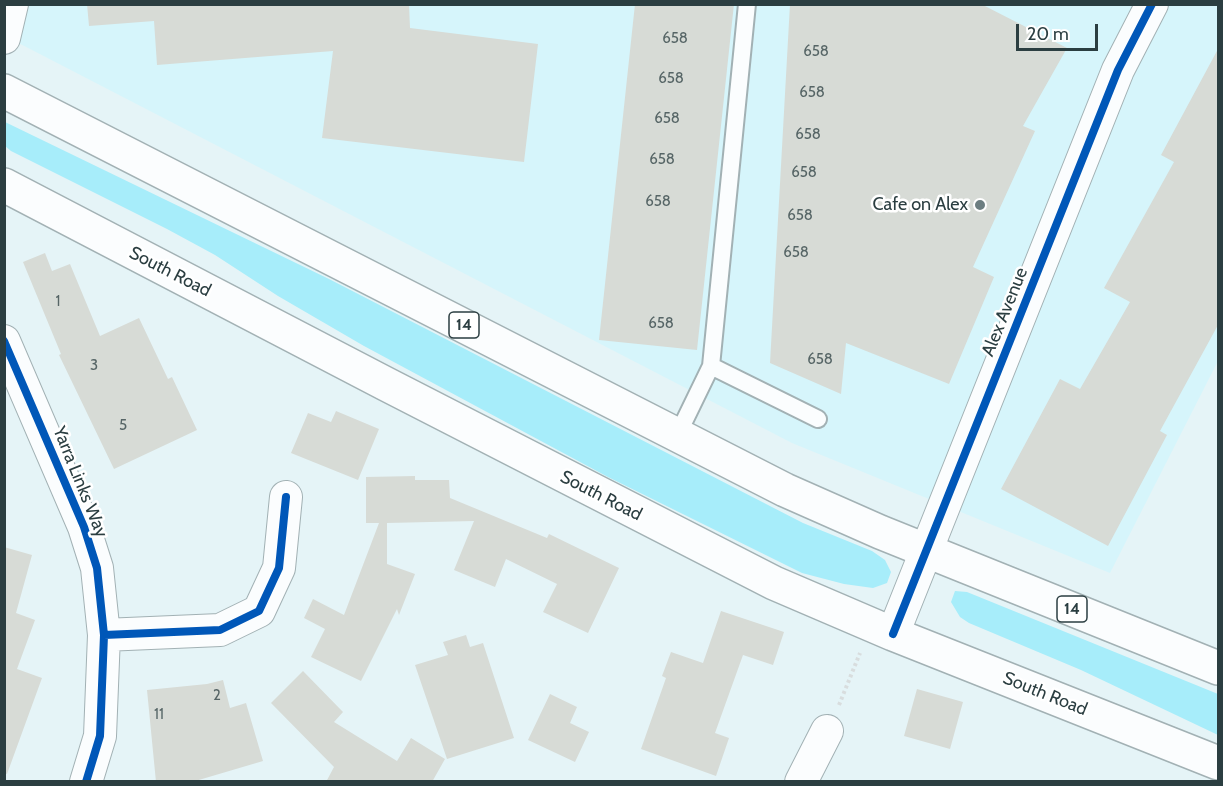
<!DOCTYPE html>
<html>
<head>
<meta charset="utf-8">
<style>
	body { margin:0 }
	#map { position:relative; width:1223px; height:786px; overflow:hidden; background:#e5f4f7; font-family:Cabin,sans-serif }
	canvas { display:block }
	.frame { position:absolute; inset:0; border:6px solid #2b3e41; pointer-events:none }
	.scale { position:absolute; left:1016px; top:24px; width:82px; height:27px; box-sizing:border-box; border:3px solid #2b3e41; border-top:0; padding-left:8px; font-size:18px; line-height:21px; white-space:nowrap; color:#2b3e41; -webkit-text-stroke:4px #fff; paint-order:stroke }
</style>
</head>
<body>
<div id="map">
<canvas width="1223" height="786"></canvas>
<div class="frame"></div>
<div class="scale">20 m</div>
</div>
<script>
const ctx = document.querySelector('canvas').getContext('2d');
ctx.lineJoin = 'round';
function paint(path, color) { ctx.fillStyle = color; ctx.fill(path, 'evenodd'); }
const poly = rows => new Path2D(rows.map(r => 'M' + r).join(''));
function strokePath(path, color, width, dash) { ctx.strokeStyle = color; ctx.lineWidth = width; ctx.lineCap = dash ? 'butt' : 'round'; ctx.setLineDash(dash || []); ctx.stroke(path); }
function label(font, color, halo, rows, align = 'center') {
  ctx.font = font + ' Cabin,sans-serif'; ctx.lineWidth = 5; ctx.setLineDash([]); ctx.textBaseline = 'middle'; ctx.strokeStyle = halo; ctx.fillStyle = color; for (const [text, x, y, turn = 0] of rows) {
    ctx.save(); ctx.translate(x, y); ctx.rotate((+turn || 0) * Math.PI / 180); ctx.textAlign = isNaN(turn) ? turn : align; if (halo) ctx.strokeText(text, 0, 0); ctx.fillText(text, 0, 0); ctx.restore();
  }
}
const built = poly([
	[4,5,1218,5,1218,361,1110,573,792,443,5,36]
]);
const green = poly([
	[5,122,329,279,803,523,872,551,885,560,891,572,887,583,873,588,844,584,802,573,608,477,364,346,278,296,215,255,167,229,11,151,5,146],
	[955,591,967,592,1218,694,1218,735,1081,670,969,623,960,617,951,602]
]);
const building = poly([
	[87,4,409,4,410,28,538,44,524,162,322,138,333,51,157,65,154,21,89,26],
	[635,4,734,4,697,350,599,340],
	[790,4,981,4,1067,48,1023,126,1035,131,973,267,994,277,949,384,846,343,841,394,770,363],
	[1218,49,1218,325,1160,431,1167,435,1108,546,1001,489,1060,379,1080,389,1130,302,1104,288,1174,162,1161,155],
	[45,253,52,271,70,264,100,336,139,318,168,379,172,377,197,430,114,469,59,355,61,354,23,262],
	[336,411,379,429,358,480,291,453,308,413,331,422],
	[415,476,415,480,449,480,450,498,547,538,549,534,619,568,588,633,543,612,557,584,506,559,495,587,454,570,474,521,387,523,387,564,415,574,399,615,397,609,361,681,311,657,325,629,304,618,313,599,344,615,379,523,366,523,366,477],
	[4,547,32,555,16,613,35,620,17,669,42,678,7,774,4,773],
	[721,611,784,632,773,665,743,655,715,733,729,738,716,776,641,749,666,678,662,676,671,652,703,663],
	[466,635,470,647,483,643,514,738,447,759,415,665,448,655,443,642],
	[303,671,343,712,334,722,397,761,411,738,445,759,432,782,326,782,334,767,271,703],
	[223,680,230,708,246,703,263,761,192,782,156,782,147,690,207,684],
	[917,689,963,702,950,749,904,736],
	[550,694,577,707,570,723,589,732,575,762,528,740]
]);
const path = poly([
	[839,705,860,653]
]);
const service = poly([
	[711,366,747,4],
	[678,434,711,366,818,419]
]);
const minor = poly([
	[4,38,12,4],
	[4,341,84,527,97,568,104,635,100,736,86,782],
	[893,634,1118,70,1152,4],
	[104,635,220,630,259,611,279,568,286,497],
	[801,782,827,731]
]);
const trunk = poly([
	[4,91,785,490,880,532,1218,668],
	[4,185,386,384,774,583,893,634,1218,763]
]);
const cycleway = poly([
	[4,341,84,527,97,568,104,635,100,736,86,782],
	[893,634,1118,70,1152,4],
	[104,635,220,630,259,611,279,568,286,497]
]);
const markers = [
	[980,205,6,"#6c7e81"]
];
const numberNames = [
	["658",675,39],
	["658",816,52],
	["658",671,79],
	["658",812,93],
	["658",667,119],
	["658",808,135],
	["658",662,160],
	["658",804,173],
	["658",658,202],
	["658",800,216],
	["658",796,253],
	["1",58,302],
	["658",661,324],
	["658",820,360],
	["3",94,366],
	["5",123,426],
	["2",217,696],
	["11",159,715]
];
const shields = [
	[464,325,30],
	[1072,609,30]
];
const shieldNames = [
	["14",464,325],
	["14",1072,609]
];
const poiNames = [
	["Cafe on Alex",968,205]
];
const streetNames = [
	["South Road",170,272,27],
	["Alex Avenue",1005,312,-68],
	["Yarra Links Way",80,482,68],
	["South Road",601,496,27],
	["South Road",1045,694,22]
];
paint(built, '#d6f5fb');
paint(green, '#a7edfa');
paint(building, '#d7dbd6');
strokePath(service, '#a2b1b4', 20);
strokePath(minor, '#a2b1b4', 34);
strokePath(trunk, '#a2b1b4', 36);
strokePath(path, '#d8ddde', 4, [3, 3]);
strokePath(service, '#fbfdfe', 16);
strokePath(minor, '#fbfdfe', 32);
strokePath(trunk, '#fbfdfe', 33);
strokePath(cycleway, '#0057b8', 8);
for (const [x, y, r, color] of markers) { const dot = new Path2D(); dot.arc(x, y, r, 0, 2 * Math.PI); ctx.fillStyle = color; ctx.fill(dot); strokePath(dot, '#fff', 2); }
label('15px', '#566566', null, numberNames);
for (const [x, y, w] of shields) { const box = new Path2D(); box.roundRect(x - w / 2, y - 13, w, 26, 4.5); ctx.fillStyle = '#fff'; ctx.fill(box); strokePath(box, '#2b3e41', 1.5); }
label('bold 16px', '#2b3e41', null, shieldNames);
label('18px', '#2b3e41', '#fff', poiNames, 'right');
label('18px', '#2b3e41', '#fff', streetNames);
</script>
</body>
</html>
